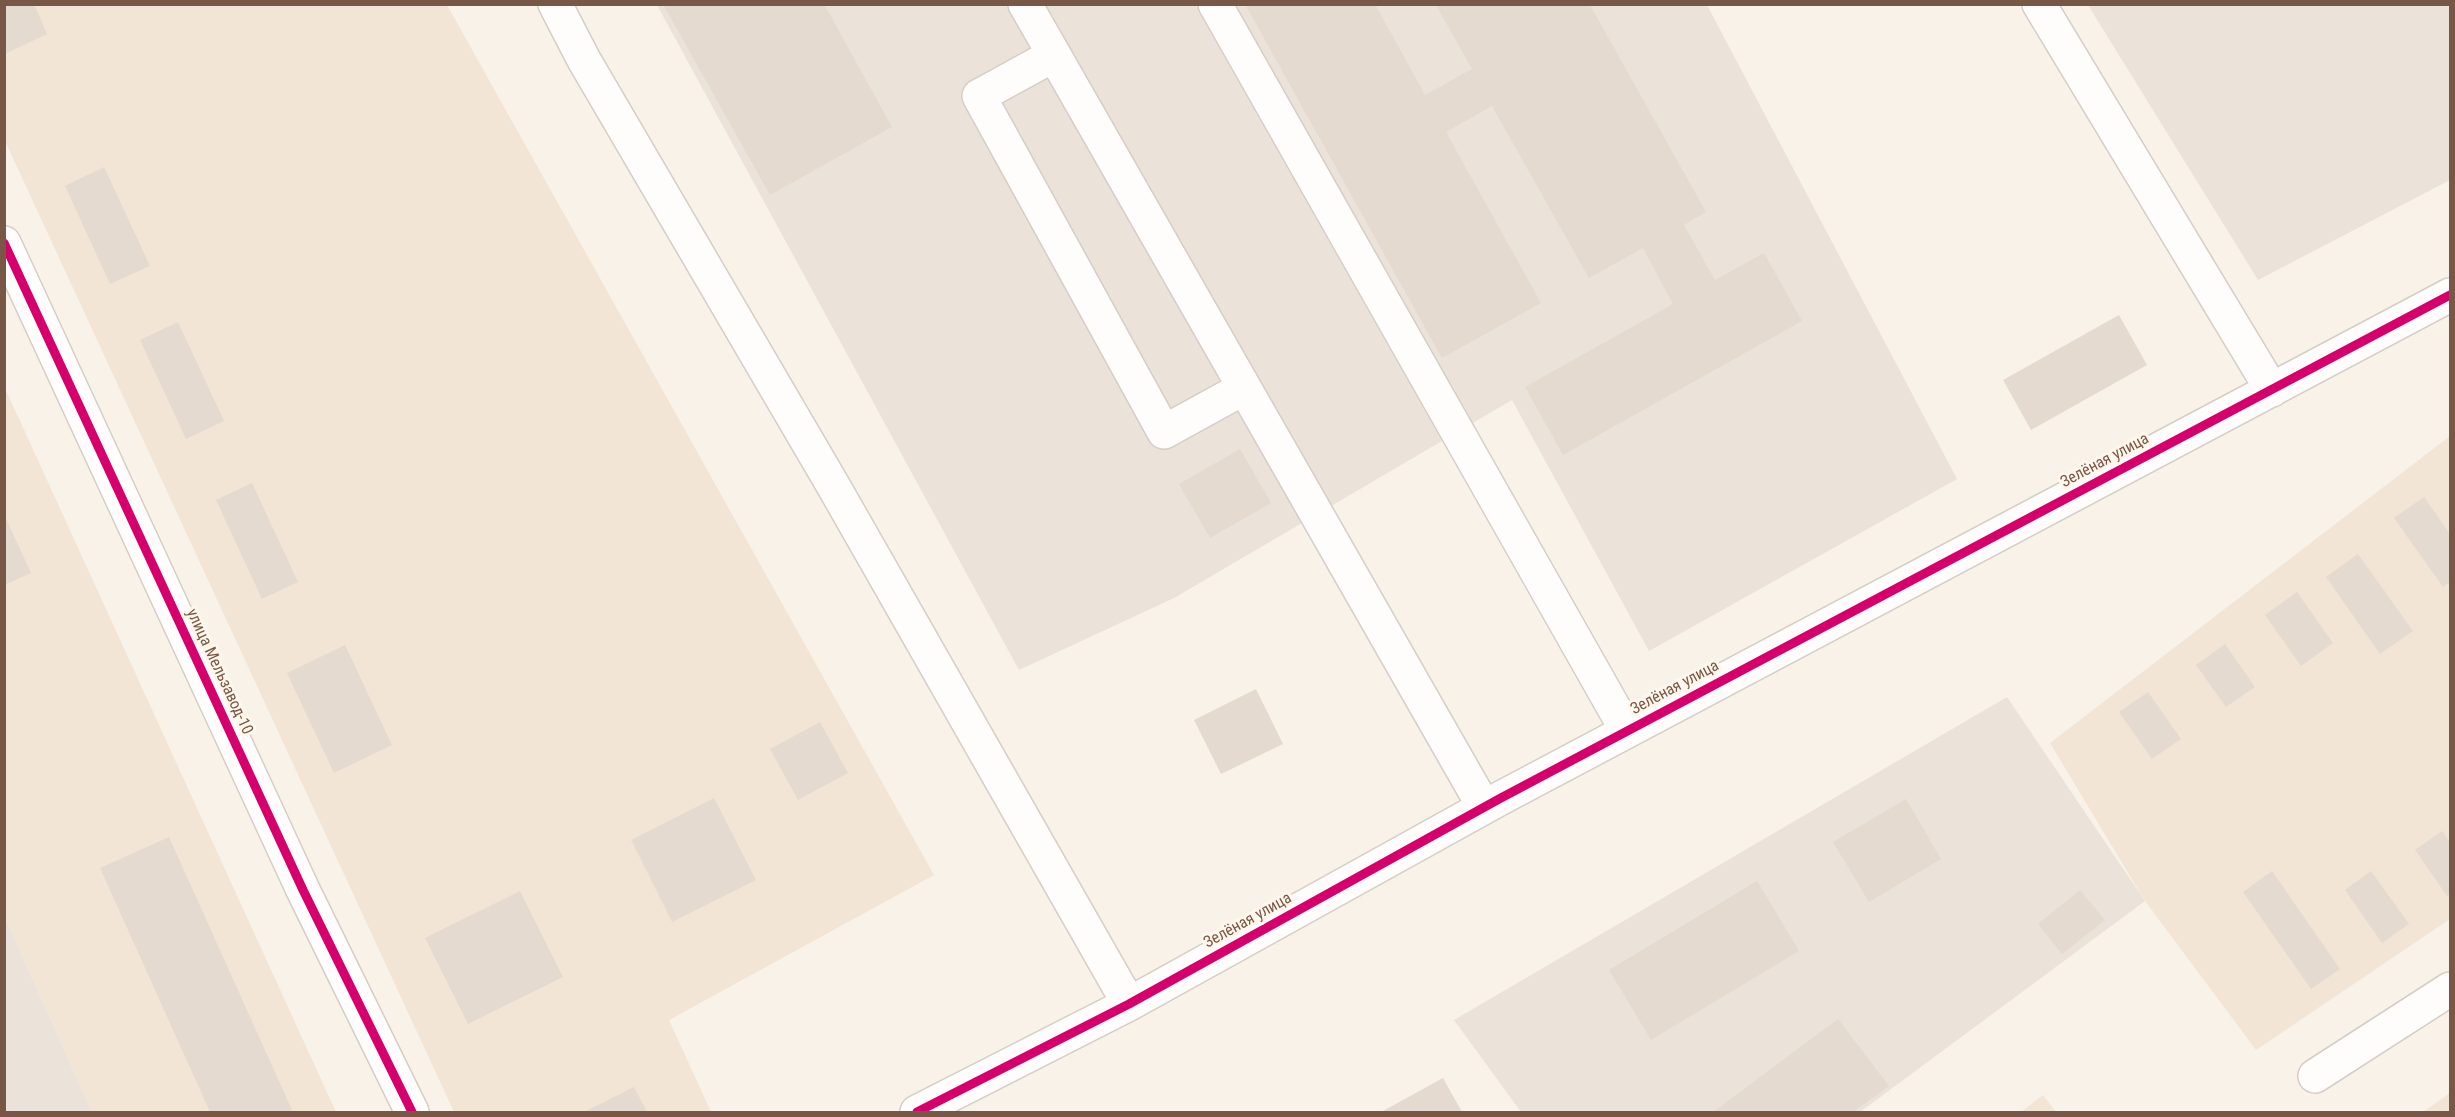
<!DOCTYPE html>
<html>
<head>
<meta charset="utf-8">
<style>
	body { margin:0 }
	#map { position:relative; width:2455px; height:1117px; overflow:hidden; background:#f8f2e9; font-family:"Roboto Condensed",sans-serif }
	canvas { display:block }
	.frame { position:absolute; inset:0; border:6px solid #795746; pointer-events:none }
</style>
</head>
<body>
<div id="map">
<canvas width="2455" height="1117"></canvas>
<div class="frame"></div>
</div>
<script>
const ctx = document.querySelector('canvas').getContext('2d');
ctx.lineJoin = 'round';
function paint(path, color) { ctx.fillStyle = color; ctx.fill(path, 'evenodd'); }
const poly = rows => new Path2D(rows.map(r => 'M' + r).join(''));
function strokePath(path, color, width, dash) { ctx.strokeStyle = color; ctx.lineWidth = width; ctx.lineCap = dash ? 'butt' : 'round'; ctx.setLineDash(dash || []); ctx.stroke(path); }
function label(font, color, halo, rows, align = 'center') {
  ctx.font = font + ' "Roboto Condensed",sans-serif'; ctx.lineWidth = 6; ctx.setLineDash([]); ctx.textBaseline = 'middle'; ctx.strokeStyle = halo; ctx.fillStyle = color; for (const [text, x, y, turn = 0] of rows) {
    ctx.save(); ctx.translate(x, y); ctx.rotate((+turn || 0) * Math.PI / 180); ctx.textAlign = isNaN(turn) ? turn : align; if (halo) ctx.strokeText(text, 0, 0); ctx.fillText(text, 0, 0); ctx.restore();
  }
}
const residential = poly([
	[4,5,447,5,934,875,669,1020,711,1112,454,1112,5,141],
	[4,386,336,1112,92,1112,5,917],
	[2450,436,2450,919,2256,1050,2145,901,2050,743],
	[2450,1093,2450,1112,2423,1112],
	[2043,1095,2056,1112,2021,1112]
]);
const industrial = poly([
	[657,5,1707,5,1957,479,1649,651,1512,400,1174,598,1019,670],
	[2088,5,2450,5,2450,180,2258,280],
	[2007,697,2145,901,1860,1112,1521,1112,1454,1020],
	[4,917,5,917,92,1112,5,1112]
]);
const building = poly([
	[4,4,34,4,47,34,5,54],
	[663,4,824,4,892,127,770,195],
	[1245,4,1375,4,1425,95,1472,69,1436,5,1590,5,1706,212,1684,225,1715,280,1764,253,1802,321,1563,455,1525,387,1673,304,1643,248,1589,278,1492,106,1446,132,1541,303,1442,358],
	[104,167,150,266,110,284,65,186],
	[2119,315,2147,365,2031,430,2003,380],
	[178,322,224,421,186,439,140,340],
	[1240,449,1271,503,1210,538,1179,484],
	[252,483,298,582,262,599,216,500],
	[2424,497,2450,534,2450,582,2443,587,2394,518],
	[4,514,31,573,4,585],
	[2358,554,2413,631,2380,654,2326,577],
	[2297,592,2333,643,2301,666,2265,615],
	[2225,644,2255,687,2226,707,2196,665],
	[345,645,392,745,334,773,287,673],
	[1256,689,1283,744,1221,774,1194,720],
	[2148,692,2181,739,2152,759,2119,712],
	[820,722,848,773,798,800,770,749],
	[714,798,756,880,672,922,631,840],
	[1906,799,1941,859,1869,902,1833,842],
	[2442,831,2450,842,2450,893,2447,896,2415,850],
	[169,837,292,1110,286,1112,210,1112,100,868],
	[2272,871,2340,969,2311,989,2243,892],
	[2371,871,2409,924,2382,943,2345,890],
	[1757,881,1799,951,1651,1040,1609,970],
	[2080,890,2105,920,2062,954,2038,924],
	[520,891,563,977,468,1024,425,938],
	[1838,1019,1889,1086,1853,1112,1713,1112],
	[1443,1078,1462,1112,1381,1112],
	[634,1087,647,1112,584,1112]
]);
const minor = poly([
	[555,4,584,60,834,487,1129,1004],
	[1025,4,1484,807],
	[1215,4,1627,731],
	[2039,4,2272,390],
	[1054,55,979,96,1164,432,1244,388],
	[4,243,303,890,412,1112],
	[2315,1076,2450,989],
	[917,1112,1129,1004,1499,799,2450,295]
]);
const cycleway = poly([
	[4,243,303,890,412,1112],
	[917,1112,1129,1004,1499,799,2450,295]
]);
const streetNames = [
	["Зелёная улица",2105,461,-28],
	["улица Мельзавод-10",219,672,65],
	["Зелёная улица",1675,688,-28],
	["Зелёная улица",1248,921,-29]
];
paint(residential, '#f2e5d6');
paint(industrial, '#ebe2da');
paint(building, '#e5dad0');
strokePath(minor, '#d6cdc6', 36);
strokePath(minor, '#fefdfc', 33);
strokePath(cycleway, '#d6006c', 9);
label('16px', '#795746', '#fff7ec', streetNames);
</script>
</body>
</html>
